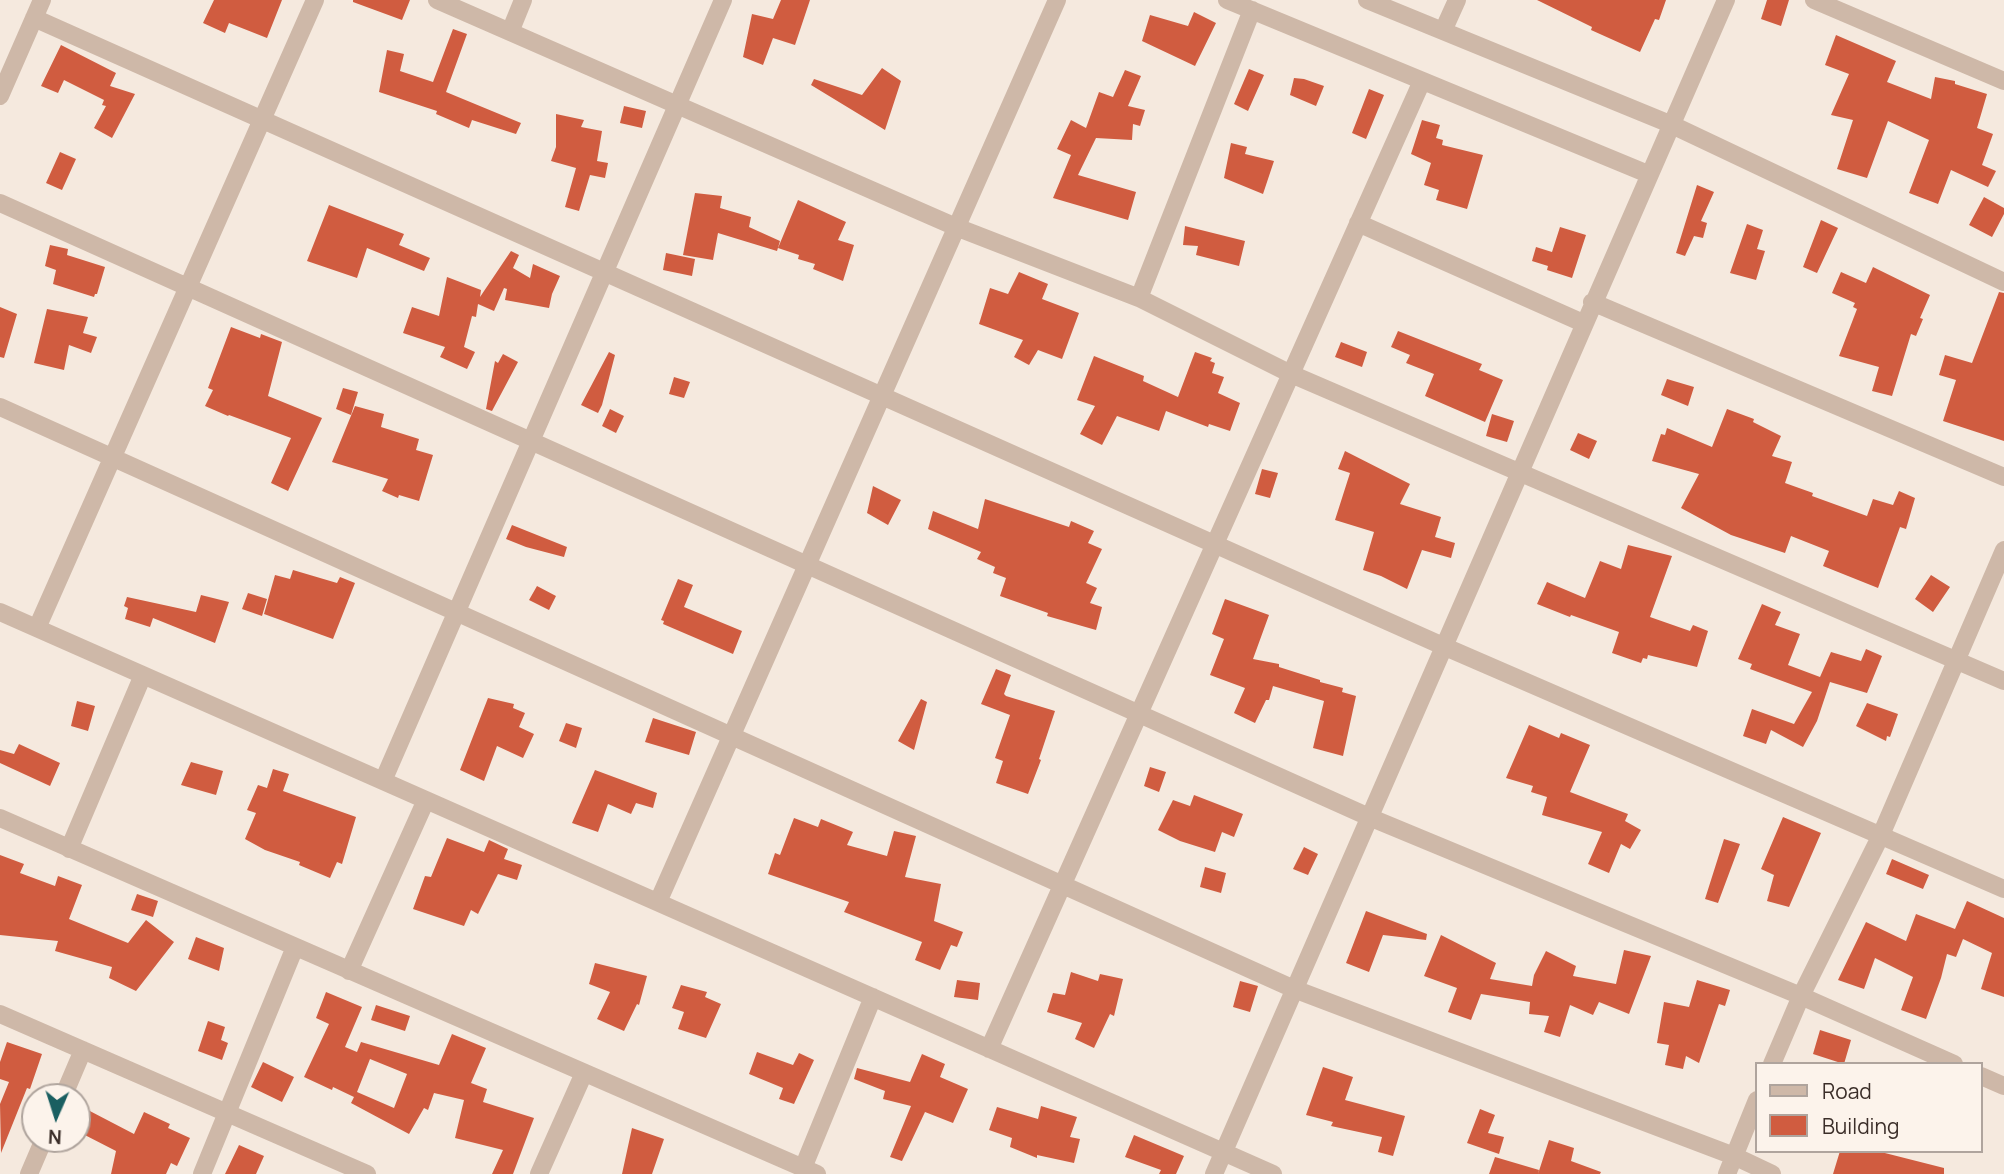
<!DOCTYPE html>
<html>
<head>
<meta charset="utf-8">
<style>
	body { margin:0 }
	#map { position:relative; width:2004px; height:1174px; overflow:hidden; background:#f5e9de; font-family:Manrope,sans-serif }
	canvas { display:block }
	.legend { position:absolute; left:1755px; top:1062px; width:228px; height:91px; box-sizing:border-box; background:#fcf3eb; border:2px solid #afa49d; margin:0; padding:9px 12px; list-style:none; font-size:21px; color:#3b2e29 }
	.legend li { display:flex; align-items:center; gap:14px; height:35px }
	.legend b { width:35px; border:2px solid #afa49d }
	.north { position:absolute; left:21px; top:1083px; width:70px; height:70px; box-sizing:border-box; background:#fcf3eb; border:2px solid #afa49d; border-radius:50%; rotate:183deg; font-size:19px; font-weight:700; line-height:28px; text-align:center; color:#3b2e29 }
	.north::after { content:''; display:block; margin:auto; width:24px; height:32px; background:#1a5f61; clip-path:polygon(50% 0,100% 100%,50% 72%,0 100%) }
</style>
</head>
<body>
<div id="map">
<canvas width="2004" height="1174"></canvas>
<ul class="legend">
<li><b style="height:9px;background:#ceb8a8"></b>Road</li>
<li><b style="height:19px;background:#d05c40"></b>Building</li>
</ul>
<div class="north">N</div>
</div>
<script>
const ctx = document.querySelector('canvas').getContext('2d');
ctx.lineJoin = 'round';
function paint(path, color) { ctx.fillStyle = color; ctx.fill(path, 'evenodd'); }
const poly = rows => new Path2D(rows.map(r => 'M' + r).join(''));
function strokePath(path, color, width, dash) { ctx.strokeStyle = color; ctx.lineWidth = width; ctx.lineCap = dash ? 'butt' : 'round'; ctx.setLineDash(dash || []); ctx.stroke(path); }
const building = poly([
	[214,0,282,0,267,38,229,23,225,33,203,23],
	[353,0,410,0,402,20,353,2],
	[781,0,810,0,795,45,773,38,763,65,743,57,752,14,773,19],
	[1537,0,1666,0,1659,20,1655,19,1640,52,1591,30,1592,27],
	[1767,0,1789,0,1781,26,1761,19],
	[1194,12,1216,23,1195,66,1142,41,1150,15,1188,26],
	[453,29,467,34,446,92,521,123,516,134,472,120,469,128,436,114,437,111,379,92,387,50,404,54,400,71,433,82],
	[1836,35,1896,61,1887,82,1931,99,1935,77,1955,81,1955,84,1987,94,1977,128,1993,134,1982,165,1996,171,1988,187,1951,170,1938,204,1909,193,1929,140,1888,121,1867,178,1837,169,1853,120,1831,115,1849,74,1825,65],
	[61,45,116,73,110,86,135,94,112,138,94,128,106,106,102,105,104,100,64,80,58,93,41,86],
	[882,68,901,81,885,130,811,85,814,79,862,95],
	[1249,69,1264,75,1248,111,1234,104],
	[1125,70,1141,76,1128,106,1145,110,1140,126,1133,124,1132,140,1096,138,1078,175,1136,192,1128,220,1053,198,1071,155,1057,149,1071,120,1086,128,1099,92,1113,97],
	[1294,78,1304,79,1324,86,1316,106,1290,95],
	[1369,89,1384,95,1366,139,1352,133],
	[624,106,646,111,642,128,620,123],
	[556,114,584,120,581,127,602,131,597,161,608,163,605,178,590,175,579,211,565,207,576,168,551,161,556,147],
	[1422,120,1440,125,1436,138,1443,140,1442,145,1483,155,1467,209,1436,200,1439,190,1424,185,1431,163,1411,154],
	[1231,143,1247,147,1245,154,1274,161,1263,194,1224,178],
	[60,152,76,159,62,190,46,183],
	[1697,185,1714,192,1701,221,1707,223,1703,238,1694,236,1685,256,1676,253],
	[695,193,722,196,720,208,751,217,749,227,780,241,777,251,718,233,713,260,683,255],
	[1984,197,2004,208,2004,214,1992,237,1969,225],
	[798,200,846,222,838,240,854,245,843,281,813,269,815,264,798,259,799,255,778,248],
	[329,205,404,234,399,245,430,258,424,271,367,248,357,278,307,261],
	[1821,220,1838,228,1817,273,1803,267],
	[1747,224,1763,230,1757,249,1765,251,1756,280,1730,273],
	[1185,226,1245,241,1239,266,1196,255,1198,246,1183,245],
	[1560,227,1586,235,1572,278,1547,270,1548,266,1532,261,1536,247,1552,252],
	[50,245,68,249,67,255,105,267,97,294,95,294,94,297,53,284,56,270,45,266],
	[511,251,519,255,513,268,530,278,533,264,560,276,552,294,549,308,505,300,507,289,504,288,494,311,478,304,476,317,472,316,464,347,475,352,467,369,440,357,445,347,403,333,412,307,439,316,447,277,481,290,480,297],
	[666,253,695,259,692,276,663,270],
	[1873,267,1930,295,1920,318,1923,319,1916,336,1911,334,1892,396,1872,391,1879,367,1839,356,1857,309,1853,307,1855,303,1832,293,1841,272,1866,283],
	[1019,272,1048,284,1042,299,1079,313,1062,359,1038,350,1029,365,1014,357,1023,340,979,324,990,288,1008,294],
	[1999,292,2004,293,2004,441,1943,421,1956,380,1939,375,1945,355,1972,363],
	[0,307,17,314,4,358,0,357],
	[47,309,88,317,83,333,97,337,91,353,69,345,64,370,34,363],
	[231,327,260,338,261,334,282,342,268,396,322,418,288,491,271,483,291,438,229,415,228,416,205,406,213,390,208,388],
	[1398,331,1482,364,1479,370,1503,380,1485,422,1425,396,1434,374,1406,363,1410,355,1391,347],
	[1341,342,1367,352,1362,367,1335,357],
	[609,352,615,355,602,405,598,413,581,405],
	[1195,352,1212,358,1210,361,1215,363,1212,373,1224,377,1218,393,1240,403,1230,431,1209,424,1208,427,1166,411,1159,431,1117,416,1102,445,1080,434,1095,406,1077,400,1094,356,1144,376,1143,381,1178,397],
	[503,354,518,362,492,411,486,409,495,361,498,363],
	[674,377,690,382,684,398,669,394],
	[1667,379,1694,387,1688,406,1661,395],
	[343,388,358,392,351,415,336,409],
	[355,406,384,414,381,427,419,439,416,450,433,455,419,501,399,495,398,498,382,491,388,479,332,462],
	[610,409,624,416,616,433,602,426],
	[1727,409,1754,419,1753,422,1781,436,1772,456,1792,462,1785,483,1813,493,1812,496,1867,516,1873,499,1893,505,1899,491,1915,498,1906,529,1900,527,1878,588,1823,566,1829,551,1791,536,1785,553,1731,535,1681,508,1699,474,1652,461,1661,434,1665,435,1667,428,1712,447],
	[1492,414,1514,421,1507,442,1486,436],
	[1578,433,1597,441,1589,459,1570,450],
	[1345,451,1410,484,1400,504,1441,517,1435,537,1455,543,1451,558,1422,550,1407,589,1381,576,1363,570,1374,532,1335,520,1350,473,1338,469],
	[1262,469,1278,473,1270,498,1255,494],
	[873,486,901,500,888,525,867,513],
	[985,499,1069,527,1071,521,1094,531,1088,543,1102,549,1086,583,1097,588,1090,603,1102,607,1096,630,1047,616,1048,613,1000,596,1006,578,993,573,995,567,977,559,981,552,928,529,933,511,978,529],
	[512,525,567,547,564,557,526,547,506,539],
	[1628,545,1672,556,1650,617,1690,631,1693,625,1708,631,1697,667,1648,655,1647,659,1643,658,1641,663,1612,653,1619,632,1571,615,1570,617,1537,604,1547,582,1585,598,1600,561,1621,569],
	[293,570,337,583,340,577,355,583,333,639,264,614,275,575,290,579],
	[1931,575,1950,587,1933,612,1915,599],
	[678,579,693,585,684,607,742,631,733,654,663,624,664,621,661,620],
	[537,586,556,596,549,610,529,600],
	[248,593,267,599,262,616,242,609],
	[201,595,229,602,215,643,153,618,150,627,125,619,128,608,124,606,127,597,196,612],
	[1225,599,1269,615,1253,659,1279,664,1279,667,1320,680,1320,682,1343,688,1342,692,1356,696,1343,756,1313,748,1324,701,1273,686,1269,700,1266,700,1255,723,1234,713,1245,688,1210,675,1224,639,1212,634],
	[1762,604,1781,612,1775,625,1800,634,1788,665,1820,677,1831,652,1861,661,1866,649,1882,656,1867,693,1830,682,1817,721,1803,747,1771,730,1766,744,1743,736,1752,709,1794,724,1812,692,1750,669,1752,664,1738,659],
	[996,669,1011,675,1004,694,1006,696,1055,711,1039,759,1041,760,1028,794,996,783,1003,761,995,758,1010,715,981,704],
	[488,698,514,704,513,708,525,713,519,727,534,734,523,758,497,746,484,781,460,770],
	[921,699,927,702,914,750,898,741],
	[77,701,95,706,88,731,71,726],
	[1867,703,1898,714,1890,737,1887,736,1886,741,1856,726],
	[653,718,696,732,689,755,645,742],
	[566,723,582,728,576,748,559,741],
	[1529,725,1559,738,1561,733,1590,745,1570,792,1628,814,1625,821,1641,830,1630,849,1621,844,1609,873,1588,864,1602,832,1542,815,1547,797,1531,792,1533,786,1506,778],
	[19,744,60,763,50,786,0,763,0,750,14,754],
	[191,762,223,771,216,795,181,785],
	[1150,767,1166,772,1159,792,1144,786],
	[273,769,289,774,283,791,356,817,342,864,337,862,330,878,299,865,300,862,265,850,245,839,256,813,247,810,258,785,267,788],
	[595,770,657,793,653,808,636,803,631,814,608,804,598,832,572,823],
	[1194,795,1243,814,1234,837,1222,832,1215,852,1180,841,1158,830,1173,800,1190,806],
	[1783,817,1821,833,1789,907,1767,901,1774,875,1761,869],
	[794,818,818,827,821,819,853,832,847,845,887,856,894,831,916,836,905,877,941,884,934,921,963,932,957,947,951,945,940,970,915,960,922,942,844,912,849,902,768,874,775,853,780,855],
	[447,838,484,852,489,840,508,849,504,859,522,865,517,880,498,874,478,914,471,910,464,926,413,909,425,876,431,877],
	[1724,839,1740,844,1718,903,1705,899],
	[1304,847,1318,854,1308,875,1293,869],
	[0,855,24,864,20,873,55,886,58,876,82,885,69,919,128,943,146,920,174,942,136,991,109,978,112,967,55,951,58,941,0,935],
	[1892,859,1929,875,1923,889,1886,874],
	[1205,867,1226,873,1221,893,1200,887],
	[137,894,158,901,153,917,131,910],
	[1967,901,2004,918,2004,997,1981,989,1992,953,1963,939,1956,957,1947,954,1941,978,1926,1019,1901,1010,1913,977,1875,958,1864,989,1838,980,1866,922,1906,941,1916,914,1955,929],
	[1366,911,1427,934,1426,940,1383,935,1369,972,1346,963],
	[1441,935,1496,963,1490,979,1532,986,1534,975,1546,951,1576,966,1573,976,1616,984,1624,950,1651,956,1629,1014,1599,1002,1593,1015,1570,1005,1560,1037,1544,1032,1549,1016,1529,1014,1530,1002,1481,994,1471,1020,1448,1012,1457,988,1424,976],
	[196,937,224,948,219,971,188,959],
	[595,963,647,976,639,1005,637,1004,624,1031,597,1019,610,992,589,984],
	[1071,972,1098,981,1100,974,1123,979,1114,1016,1110,1014,1094,1048,1075,1039,1082,1023,1047,1012,1053,993,1065,995],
	[957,980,980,983,978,1000,954,997],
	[1697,980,1730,990,1725,1006,1719,1004,1699,1063,1686,1056,1683,1069,1665,1065,1669,1045,1657,1043,1664,1002,1689,1007],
	[1240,981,1258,986,1250,1012,1233,1007],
	[681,985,707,992,705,997,721,1004,706,1038,678,1029,684,1012,672,1008],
	[326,992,362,1007,345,1047,357,1052,361,1042,439,1065,452,1034,486,1048,471,1083,487,1089,483,1102,534,1118,513,1174,492,1174,503,1150,455,1138,464,1100,434,1093,428,1110,424,1108,409,1134,351,1103,354,1097,333,1087,332,1090,304,1077,329,1024,316,1018],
	[370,1059,407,1074,394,1108,357,1092],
	[376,1005,410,1016,405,1031,371,1020],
	[208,1021,225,1027,221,1040,228,1043,222,1060,198,1051],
	[1820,1030,1851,1040,1844,1064,1813,1054],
	[7,1042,42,1054,30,1089,27,1088,1,1153,0,1104,9,1082,0,1079,0,1062],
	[757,1052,793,1065,799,1053,814,1060,794,1104,779,1099,783,1088,749,1074],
	[922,1054,945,1064,940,1077,968,1089,953,1123,925,1112,902,1161,890,1157,911,1106,883,1099,885,1091,854,1079,857,1068,910,1082],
	[263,1062,294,1077,282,1102,251,1087],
	[1323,1067,1353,1077,1345,1100,1405,1116,1393,1156,1378,1152,1382,1137,1331,1126,1333,1122,1306,1115],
	[1041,1106,1077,1117,1070,1137,1080,1139,1074,1163,1037,1155,1037,1158,1010,1147,1012,1138,989,1130,997,1107,1038,1119],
	[86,1109,134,1134,144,1112,170,1124,168,1128,190,1138,177,1166,171,1163,166,1174,111,1174,116,1151,77,1131,77,1126],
	[1480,1109,1495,1115,1488,1133,1504,1137,1499,1154,1467,1143],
	[632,1128,664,1139,652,1174,622,1174],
	[1134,1135,1184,1156,1176,1174,1159,1174,1161,1170,1125,1157],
	[1549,1140,1574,1148,1571,1161,1601,1172,1600,1174,1538,1174],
	[239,1145,264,1156,256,1174,225,1174],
	[1840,1151,1877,1151,1944,1168,1944,1174,1833,1174],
	[1495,1157,1539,1170,1538,1174,1489,1174]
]);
const minor = poly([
	[437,0,956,227,1139,298,1291,374,2004,681],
	[1227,0,1648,174],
	[1367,0,1670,124,2004,282],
	[1814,0,2004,81],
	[34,18,1443,646,2004,889],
	[1443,31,1457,0],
	[510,32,523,0],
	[0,96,42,0],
	[0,203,1369,817,1801,996,1954,1064],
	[1358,223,1583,323],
	[1139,298,1252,10],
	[1592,302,2004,477],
	[0,407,1294,989,1734,1156,1772,1174],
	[0,612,1273,1174],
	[37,628,315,0],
	[383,781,723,0],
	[0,818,817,1174],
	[69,849,143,675],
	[658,902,1057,0],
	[349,971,426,800],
	[0,1014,367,1174],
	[989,1049,1422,81],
	[1772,1064,1801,996,1881,835,2004,550],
	[1981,1076,2004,1086],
	[63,1097,83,1050],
	[803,1168,873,997],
	[29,1174,44,1139],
	[202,1174,295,947],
	[539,1174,584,1073],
	[1214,1174,1726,0],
	[1727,1174,1757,1100]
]);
paint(building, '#d05c40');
strokePath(minor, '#ceb8a8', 18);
</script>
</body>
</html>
